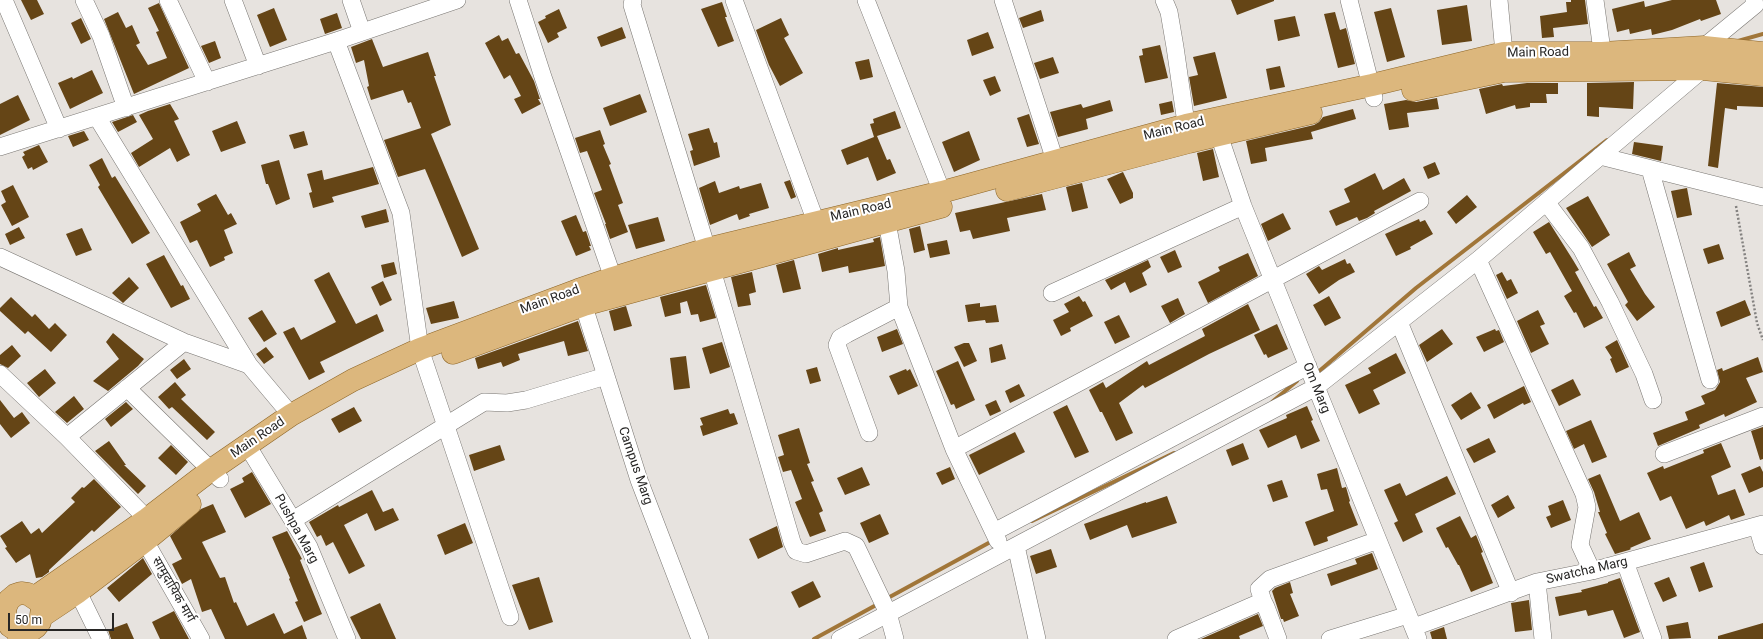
<!DOCTYPE html>
<html>
<head>
<meta charset="utf-8">
<style>
	body { margin:0 }
	#map { position:relative; width:1763px; height:639px; overflow:hidden; background:#e7e3df; font-family:Roboto,sans-serif }
	canvas { display:block }
	.scale { position:absolute; left:8px; top:613px; width:106px; height:18px; box-sizing:border-box; border:2px solid #272625; border-top:0; padding-left:5px; font-size:12px; line-height:14px; white-space:nowrap; color:#272625; -webkit-text-stroke:3px #fff; paint-order:stroke }
</style>
</head>
<body>
<div id="map">
<canvas width="1763" height="639"></canvas>
<div class="scale">50 m</div>
</div>
<script>
const ctx = document.querySelector('canvas').getContext('2d');
ctx.lineJoin = 'round';
const poly = rows => new Path2D(rows.map(r => 'M' + r).join(''));
function strokePath(path, color, width, dash) { ctx.strokeStyle = color; ctx.lineWidth = width; ctx.lineCap = dash ? 'butt' : 'round'; ctx.setLineDash(dash || []); ctx.stroke(path); }
function paint(path, color) { ctx.fillStyle = color; ctx.fill(path, 'evenodd'); }
function label(font, color, halo, rows, align = 'center') {
  ctx.font = font + ' Roboto,"Noto Sans Devanagari",sans-serif'; ctx.lineWidth = 4; ctx.setLineDash([]); ctx.textBaseline = 'middle'; ctx.strokeStyle = halo; ctx.fillStyle = color; for (const [text, x, y, turn = 0] of rows) {
    ctx.save(); ctx.translate(x, y); ctx.rotate((+turn || 0) * Math.PI / 180); ctx.textAlign = isNaN(turn) ? turn : align; if (halo) ctx.strokeText(text, 0, 0); ctx.fillText(text, 0, 0); ctx.restore();
  }
}
const stream = poly([
	[1738,41,1763,34],
	[1317,373,1416,288,1607,140],
	[1272,402,1297,381],
	[1032,521,1174,453],
	[886,599,994,540],
	[814,639,878,604]
]);
const building = poly([
	[21,0,37,0,44,14,31,20],
	[1231,0,1274,0,1274,1,1237,15],
	[1571,0,1585,0,1588,24,1553,28,1554,37,1542,38,1540,16,1567,12,1566,2,1571,2],
	[1672,0,1716,0,1721,14,1701,21,1700,19,1672,30,1652,35,1651,29,1630,34,1629,29,1617,32,1612,9,1644,1,1645,7],
	[722,2,727,17,725,17,734,41,718,47,701,9],
	[159,3,189,68,134,94,104,19,118,12,126,28,132,25,140,43,136,45,148,65,167,58,156,32,159,31,148,8],
	[1467,5,1472,41,1442,45,1437,10],
	[274,8,287,40,270,47,257,15],
	[1391,8,1405,57,1387,62,1374,12],
	[559,9,567,28,557,33,559,37,548,43,538,22,546,18,545,16],
	[1041,10,1044,21,1023,28,1019,18],
	[1335,12,1340,30,1346,28,1355,64,1338,68,1324,14],
	[337,13,342,28,325,34,320,19],
	[1295,16,1300,36,1278,41,1274,20],
	[81,18,91,39,81,44,71,23],
	[781,18,789,35,784,38,803,73,780,86,769,65,756,30],
	[622,27,626,38,601,47,597,37],
	[988,32,994,48,972,56,967,40],
	[499,35,502,41,508,38,516,54,519,53,534,81,540,99,538,99,541,104,522,114,514,99,521,96,510,75,504,79,485,43],
	[372,39,383,67,428,52,436,76,434,76,451,125,431,134,479,249,462,257,425,169,398,177,384,140,421,128,411,102,408,103,403,90,371,100,367,87,369,86,364,60,356,63,351,47],
	[215,41,221,58,209,63,201,46],
	[1160,45,1168,78,1145,83,1139,56,1143,55,1142,49],
	[1215,52,1227,98,1194,106,1189,77,1198,75,1193,57],
	[1053,57,1059,73,1040,79,1034,63],
	[869,59,873,77,860,80,855,62],
	[1280,66,1285,87,1270,90,1266,69],
	[92,70,103,93,70,109,58,83,72,77,73,79],
	[995,76,1001,91,990,96,983,80],
	[1634,82,1633,109,1599,107,1599,117,1587,116,1587,83],
	[1527,83,1558,83,1558,94,1546,94,1547,103,1530,103,1530,107,1516,109,1515,105,1486,114,1479,89,1502,84,1503,86],
	[1717,83,1763,87,1763,107,1737,106,1737,110,1725,108,1718,168,1708,166],
	[640,94,647,112,610,126,603,108],
	[18,95,30,120,0,135,0,104],
	[1437,98,1439,109,1407,113,1409,127,1389,130,1384,104,1406,100,1416,102],
	[1110,100,1113,111,1086,119,1088,129,1058,137,1050,112,1081,104,1083,108],
	[1172,101,1174,112,1161,115,1159,104],
	[170,104,179,119,174,121,190,155,177,162,170,148,139,167,131,153,153,139,139,115,148,111],
	[1353,109,1356,119,1311,132,1313,139,1265,148,1267,161,1251,164,1246,141,1314,125,1319,122,1323,117],
	[895,111,901,128,877,136,887,160,890,159,896,173,877,181,868,157,847,165,841,150,874,137,870,124,874,123,873,119],
	[1029,114,1039,144,1027,147,1017,118],
	[133,115,137,122,118,132,112,122],
	[237,121,246,143,221,152,212,131],
	[709,128,714,143,717,142,720,157,694,166,690,151,693,150,688,134],
	[600,130,605,144,603,145,611,164,609,165,623,203,618,205,628,232,610,239,605,224,606,224,594,193,602,190,587,151,580,153,575,138],
	[84,131,89,140,73,147,68,136],
	[304,131,308,145,294,149,289,135],
	[969,131,980,160,954,172,942,142],
	[1634,142,1663,146,1661,161,1632,154],
	[39,145,48,162,33,170,32,167,28,169,22,157,25,155,23,152],
	[1213,149,1219,177,1203,181,1197,153],
	[102,158,112,178,115,176,150,233,132,244,98,187,100,185,89,165],
	[279,160,290,199,276,205,268,184,266,184,261,165],
	[1435,162,1440,174,1428,179,1423,167],
	[373,167,379,184,332,197,334,202,313,208,309,193,312,192,307,174,322,170,324,180],
	[1123,172,1133,193,1133,198,1120,204,1107,179],
	[1375,173,1383,190,1404,178,1411,191,1374,211,1375,213,1367,218,1359,221,1357,217,1336,226,1329,211,1350,202,1344,189],
	[790,180,796,197,791,199,784,182],
	[715,181,719,193,739,186,740,189,761,183,769,208,749,214,750,216,739,220,737,214,710,225,699,188],
	[1082,183,1088,208,1072,212,1066,187],
	[13,185,29,217,12,226,1,205,6,202,1,191],
	[1687,188,1692,215,1677,218,1671,191],
	[216,194,228,215,231,213,237,224,224,230,233,253,224,257,225,260,210,267,197,240,190,243,180,222,201,211,197,204],
	[1042,194,1046,210,1007,218,1010,231,973,239,970,230,960,232,955,213],
	[1467,195,1477,207,1456,224,1447,212],
	[1588,196,1610,235,1592,247,1566,208],
	[386,209,389,222,365,228,361,216],
	[1283,213,1291,229,1268,241,1261,224],
	[576,215,583,232,586,231,591,246,589,246,591,250,576,256,561,221],
	[658,217,665,241,636,249,628,225],
	[1419,219,1420,222,1425,220,1433,234,1410,247,1411,249,1396,256,1385,234],
	[1549,222,1573,260,1579,270,1575,272,1594,307,1596,306,1603,318,1584,328,1576,312,1574,313,1564,296,1572,291,1550,252,1546,254,1533,232],
	[920,226,925,250,914,253,909,229],
	[19,227,25,238,10,245,5,234],
	[82,228,92,250,76,256,66,234],
	[880,237,885,266,849,273,848,266,822,272,818,254,838,248,838,250,874,242,873,239],
	[947,240,950,254,930,258,927,244],
	[1719,244,1724,259,1708,264,1703,249],
	[1175,250,1182,267,1168,273,1160,257],
	[1629,252,1636,266,1630,269,1645,294,1655,307,1637,321,1625,305,1628,302,1607,264],
	[1248,253,1258,276,1208,303,1198,282,1220,271,1218,267],
	[164,255,181,286,183,285,190,299,171,308,146,264],
	[1345,259,1347,264,1350,263,1355,272,1339,280,1319,294,1306,274,1319,266,1322,270],
	[794,260,801,289,783,293,776,265],
	[1148,260,1151,267,1142,273,1147,285,1130,293,1125,282,1111,290,1105,280],
	[394,262,397,274,384,278,381,265],
	[329,272,356,324,377,314,384,331,320,362,325,372,309,380,283,332,294,327,301,340,336,322,314,280],
	[752,272,756,292,749,294,751,305,738,307,731,277],
	[1502,272,1507,281,1511,279,1518,293,1507,299,1496,275],
	[129,277,139,288,123,303,112,293],
	[383,281,392,300,380,306,371,287],
	[706,285,716,318,700,322,698,314,691,315,687,301,680,303,681,313,665,317,660,297],
	[1079,296,1083,302,1085,301,1093,316,1070,328,1071,331,1061,336,1053,320,1069,312,1064,304],
	[1329,296,1341,318,1325,326,1313,305],
	[11,297,32,317,35,314,49,329,55,323,67,335,51,352,28,331,25,334,0,311,0,308],
	[1178,298,1185,314,1170,323,1161,306],
	[1745,300,1751,315,1721,327,1716,312],
	[454,301,459,318,431,324,426,308],
	[980,303,980,307,996,305,999,322,986,323,985,320,968,322,965,305],
	[1248,304,1260,330,1209,354,1145,388,1143,385,1119,403,1133,433,1116,441,1102,412,1100,412,1089,390,1103,382,1106,388,1147,361,1149,365,1205,336,1202,329],
	[626,306,632,326,614,331,609,311],
	[262,310,277,334,264,342,248,318],
	[1538,310,1545,324,1540,326,1549,344,1531,353,1517,321],
	[1119,315,1130,337,1115,344,1104,322],
	[578,321,588,351,568,356,564,341,518,354,520,360,503,367,501,362,478,369,475,358],
	[1277,324,1288,349,1268,358,1266,354,1264,355,1254,335],
	[897,329,903,344,882,352,877,337],
	[1442,329,1453,344,1427,362,1419,345],
	[1495,329,1496,331,1499,330,1504,342,1484,352,1476,337],
	[113,333,144,359,138,366,108,391,93,381,119,359,106,342],
	[1617,340,1629,367,1616,373,1610,359,1612,358,1605,347],
	[722,342,730,367,710,374,702,348],
	[964,343,969,343,977,361,964,367,954,347],
	[1002,344,1006,359,991,363,989,348],
	[12,345,21,356,8,368,0,364,0,355],
	[266,347,274,357,264,364,256,354],
	[1396,353,1406,373,1373,390,1380,404,1359,414,1345,385,1371,373,1368,368],
	[686,356,690,388,674,390,670,358],
	[1758,357,1763,372,1746,378,1757,402,1725,417,1724,414,1699,425,1700,428,1658,446,1653,433,1688,420,1685,412,1705,404,1701,396,1715,390,1717,387,1720,382,1717,370,1722,368,1723,371],
	[184,359,191,369,177,379,170,370],
	[958,361,975,400,956,409,954,404,951,405,936,371],
	[817,367,821,381,810,384,806,370],
	[45,369,56,383,39,397,27,383],
	[906,369,907,371,910,369,918,386,898,395,889,376],
	[1573,379,1581,395,1559,406,1551,390],
	[175,382,186,395,181,399,215,432,207,440,172,407,169,409,158,397],
	[1019,384,1025,396,1010,403,1005,391],
	[1524,386,1531,402,1524,405,1523,403,1494,419,1487,405],
	[1471,392,1481,408,1461,420,1451,405],
	[74,396,84,409,67,423,55,412],
	[0,400,14,418,22,412,30,423,11,438,0,424],
	[996,400,1001,411,990,416,985,405],
	[126,402,133,409,111,427,105,419],
	[1067,405,1089,452,1075,458,1053,412],
	[1307,406,1313,420,1311,421,1320,441,1301,449,1296,435,1268,448,1259,430,1287,418,1286,415],
	[354,407,362,421,339,433,331,419],
	[728,409,730,414,734,413,738,424,703,436,700,426,703,425,700,418],
	[1591,420,1607,457,1592,463,1584,444,1574,449,1566,431],
	[1763,427,1763,459,1760,460,1751,431],
	[799,428,810,463,807,464,814,481,811,482,823,511,819,513,826,531,810,537,795,502,802,499,791,470,783,472,778,457,784,455,778,435],
	[1015,432,1025,452,979,475,969,455],
	[1489,438,1496,452,1474,463,1466,449],
	[109,441,126,465,124,465,146,486,138,494,95,451],
	[1243,443,1249,459,1232,466,1226,450],
	[1721,443,1731,467,1711,476,1718,495,1735,489,1745,515,1731,520,1729,515,1706,526,1704,521,1686,529,1671,496,1660,501,1647,473,1663,466,1664,469,1704,453,1703,450],
	[171,445,188,462,176,475,158,458],
	[500,445,505,460,474,471,469,455],
	[1760,466,1763,472,1763,487,1749,493,1741,474],
	[862,467,870,485,845,495,837,478],
	[950,467,955,479,942,485,936,473],
	[1337,468,1342,488,1346,487,1350,501,1349,502,1358,525,1327,537,1328,541,1314,546,1305,522,1334,511,1327,489,1321,490,1317,474],
	[252,472,271,504,245,518,230,489,244,482,242,478],
	[1600,474,1620,521,1639,512,1651,539,1630,548,1631,549,1629,550,1615,554,1605,534,1607,533,1598,512,1600,512,1594,492,1588,479],
	[1447,476,1456,494,1415,514,1423,532,1403,542,1394,523,1398,521,1384,490,1400,483,1406,496],
	[94,479,121,507,94,532,92,530,49,570,49,572,42,577,36,578,30,554,16,563,5,548,7,547,0,536,22,521,31,534,39,528,42,533,75,502,71,498,82,487,84,488],
	[1282,480,1288,497,1273,502,1267,485],
	[372,490,383,512,393,508,399,520,375,531,367,513,344,525,365,566,349,574,333,542,326,546,321,535,317,537,309,522,338,505,339,507],
	[1508,495,1515,508,1498,518,1491,505],
	[1167,496,1177,523,1132,538,1127,525,1090,540,1084,524,1146,502,1146,503],
	[1563,500,1571,520,1551,528,1546,517,1551,515,1548,506],
	[213,504,226,532,202,542,220,578,225,577,234,603,236,602,247,626,274,613,284,634,302,625,307,639,225,639,211,609,202,612,191,579,182,584,172,564,182,559,170,536,201,509],
	[880,514,889,534,869,543,860,523],
	[1460,516,1471,538,1476,535,1483,552,1481,553,1493,583,1471,592,1459,565,1458,565,1448,547,1446,548,1436,528],
	[465,523,473,543,445,555,437,535],
	[777,526,783,547,758,559,749,539],
	[287,531,302,559,300,560,322,614,304,622,295,602,298,601,289,579,290,578,272,537],
	[1051,549,1057,567,1036,574,1030,556],
	[1372,553,1378,569,1331,586,1327,574,1357,564,1355,559],
	[143,558,152,574,119,602,107,588],
	[1704,562,1713,587,1699,592,1690,567],
	[539,577,553,622,529,630,512,585],
	[1669,577,1677,596,1663,602,1654,583],
	[1620,578,1640,632,1624,638,1613,610,1588,616,1586,610,1559,616,1555,597,1582,592,1581,590,1608,583,1608,582],
	[813,581,821,597,799,608,791,592],
	[1290,582,1293,593,1290,594,1299,616,1284,622,1283,619,1281,619,1272,591,1275,588],
	[1529,600,1532,630,1515,632,1511,603],
	[380,603,396,639,361,639,350,617],
	[174,611,189,639,160,639,152,622],
	[1258,614,1263,626,1239,636,1240,639,1201,639],
	[1688,622,1691,638,1669,639,1666,626],
	[127,623,134,639,111,639,108,630],
	[1763,623,1763,639,1718,639,1718,636],
	[1444,627,1447,639,1432,639,1430,632]
]);
const path = poly([
	[1736,206,1757,323,1763,340]
]);
const minor = poly([
	[4,0,59,129],
	[84,0,101,36,126,108],
	[168,0,207,82],
	[233,0,258,66],
	[351,0,362,32],
	[518,0,543,77,613,278],
	[633,0,632,5,707,249],
	[734,0,816,222],
	[866,0,942,192],
	[1003,0,1059,173],
	[1164,0,1169,12,1175,47,1188,137],
	[1349,0,1374,98],
	[1499,0,1504,53],
	[1595,0,1604,65],
	[336,41,401,213,420,349,510,617],
	[1699,51,1755,5,1754,0],
	[97,117,249,365],
	[1219,135,1243,206,1418,639],
	[0,147,336,41,457,0],
	[1600,156,1763,197],
	[1650,169,1710,380],
	[1546,202,1581,248,1610,302,1644,374,1653,400],
	[887,222,896,271,899,307,954,449,1420,201],
	[0,257,184,342,249,365,291,415],
	[1478,260,1584,494,1587,507,1580,545,1592,571],
	[712,270,792,542,796,551,806,554,845,541,856,546,888,613,895,639],
	[1052,293,1243,206],
	[580,294,639,480,700,639],
	[1399,322,1511,593],
	[0,374,67,437],
	[127,388,220,479],
	[869,433,837,345,840,338,847,334,899,307],
	[247,445,309,547,347,639],
	[954,449,998,541],
	[1664,454,1763,416],
	[147,519,67,437,184,342],
	[293,520,484,402,507,403,526,400,606,376],
	[1757,526,1763,546],
	[994,532,1308,366],
	[145,541,201,639],
	[1016,546,1037,639],
	[1625,562,1653,639],
	[1537,582,1543,639],
	[78,592,101,639],
	[1263,601,1259,589,1270,579,1378,540],
	[1414,627,1537,582,1592,571,1763,524],
	[840,639,1316,387,1478,260,1703,69],
	[1176,639,1263,601,1266,607,1278,639],
	[1330,639,1408,615]
]);
const major = poly([
	[1413,90,1504,71,1703,69,1763,75],
	[1007,190,1189,142,1311,113],
	[453,353,584,305,941,207],
	[35,597,147,519,211,470,291,415,353,380,420,349,578,290,613,278,707,249,942,192,1186,125,1372,85,1504,53,1602,53,1704,47,1763,53],
	[42,616,78,592,145,541,190,504],
	[19,639,36,627,40,622,42,608,40,602,28,594,21,593,15,595,9,600,6,606,5,613,6,620,10,626,16,630,23,632,29,631]
]);
const streetNames = [
	["Main Road",1538,53,-1],
	["Main Road",1174,129,-14],
	["Main Road",861,211,-13],
	["Main Road",550,300,-20],
	["Om Marg",1316,388,68],
	["Main Road",258,438,-34],
	["Campus Marg",635,466,71],
	["Pushpa Marg",296,529,61],
	["Swatcha Marg",1587,571,-13],
	["सामुदायिक मार्ग",173,590,60]
];
strokePath(stream, '#a17639', 4);
paint(building, '#654516');
strokePath(minor, '#797672', 18);
strokePath(major, '#8d6526', 23);
strokePath(path, '#848280', 2.5, [2, 2]);
strokePath(minor, '#fff', 17);
strokePath(major, '#dcb77d', 22);
label('13px', '#272625', '#fff', streetNames);
</script>
</body>
</html>
